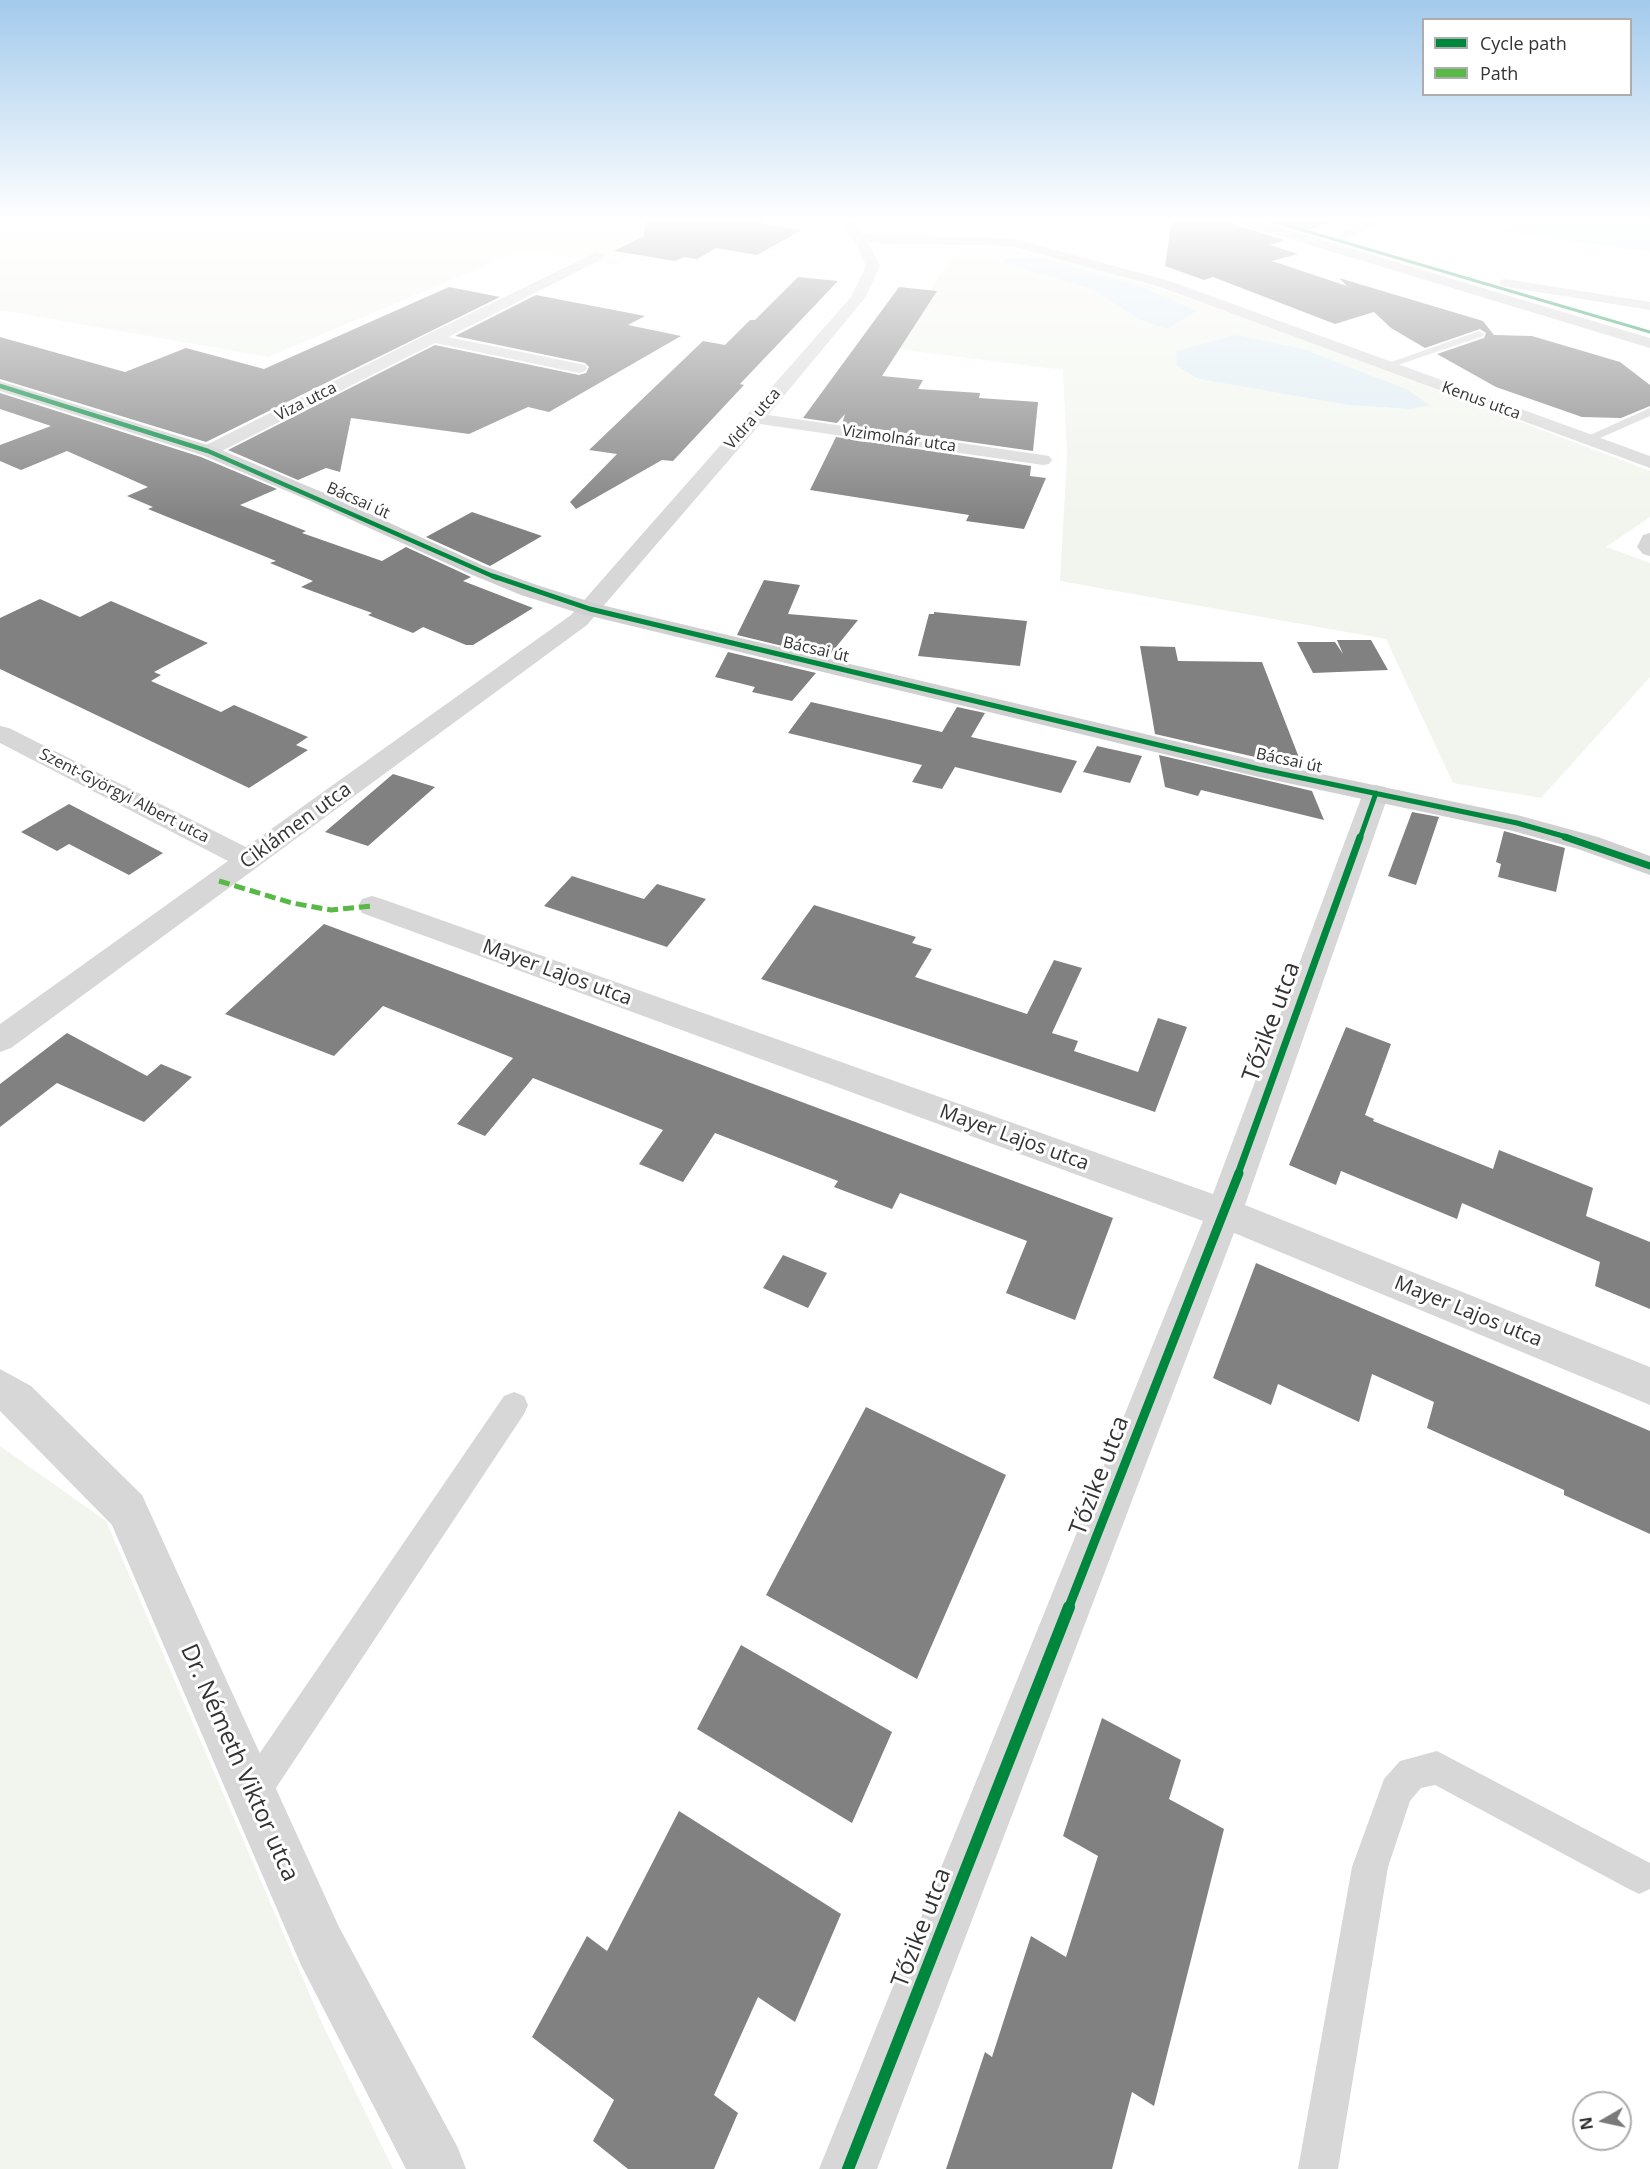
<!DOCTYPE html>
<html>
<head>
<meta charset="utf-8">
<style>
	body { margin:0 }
	#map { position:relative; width:1650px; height:2169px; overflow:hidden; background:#fff; font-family:"Open Sans",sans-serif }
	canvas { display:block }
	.legend { position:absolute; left:1422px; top:18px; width:210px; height:78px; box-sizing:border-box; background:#fff; border:2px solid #adadad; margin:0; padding:8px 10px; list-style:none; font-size:18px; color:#333 }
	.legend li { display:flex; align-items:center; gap:12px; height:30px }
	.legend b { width:30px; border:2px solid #adadad }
	.north { position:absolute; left:1572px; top:2091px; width:60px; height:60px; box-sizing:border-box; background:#fff; border:2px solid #adadad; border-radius:50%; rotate:261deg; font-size:16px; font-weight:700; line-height:24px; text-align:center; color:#333 }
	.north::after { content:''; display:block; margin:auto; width:21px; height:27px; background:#7a7a7a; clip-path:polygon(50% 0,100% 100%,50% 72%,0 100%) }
</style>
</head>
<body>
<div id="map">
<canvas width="1650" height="2169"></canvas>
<ul class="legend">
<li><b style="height:8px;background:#00873e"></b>Cycle path</li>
<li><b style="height:8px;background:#58b947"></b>Path</li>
</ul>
<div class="north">N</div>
</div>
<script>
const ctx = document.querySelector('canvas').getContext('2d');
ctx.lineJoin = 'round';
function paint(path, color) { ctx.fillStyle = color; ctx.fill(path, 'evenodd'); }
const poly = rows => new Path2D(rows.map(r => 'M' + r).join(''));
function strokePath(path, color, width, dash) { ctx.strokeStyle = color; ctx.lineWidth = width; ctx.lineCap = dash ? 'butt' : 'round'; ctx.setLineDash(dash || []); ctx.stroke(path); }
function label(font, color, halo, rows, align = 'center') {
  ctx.font = font + ' "Open Sans",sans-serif'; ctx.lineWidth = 6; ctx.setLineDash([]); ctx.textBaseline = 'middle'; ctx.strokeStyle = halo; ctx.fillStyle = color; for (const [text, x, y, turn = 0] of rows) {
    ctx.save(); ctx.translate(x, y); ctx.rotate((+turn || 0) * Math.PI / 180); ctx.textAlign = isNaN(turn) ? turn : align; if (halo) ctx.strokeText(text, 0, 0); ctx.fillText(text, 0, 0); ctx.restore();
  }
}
const green = poly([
	[0,219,677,219,616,265,525,249,268,357,0,310],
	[981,248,1046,252,1179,295,1305,340,1650,471,1650,517,1606,547,1650,563,1650,677,1541,798,1453,783,1386,639,1060,581,1067,456,1063,370,897,349,939,276,958,249],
	[1006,264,1136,285,1196,312,1168,329,1140,320,1094,290],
	[1236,335,1409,409,1348,405,1199,379,1176,352],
	[0,1446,106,1521,322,2023,393,2169,0,2169]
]);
const water = poly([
	[1488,219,1650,219,1650,252,1503,231,1490,226,1487,222],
	[1018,258,1045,259,1136,285,1197,311,1168,329,1140,320,1094,290,1006,264,1004,259],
	[1236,335,1303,349,1408,390,1429,405,1409,409,1348,405,1199,379,1177,366,1176,351]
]);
const building = poly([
	[645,219,769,219,761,224,802,230,757,255,716,248,697,259,684,257,675,261,614,251,644,236],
	[1172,219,1230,219,1233,224,1284,240,1270,245,1298,254,1272,261,1347,286,1339,278,1483,321,1494,335,1532,336,1620,362,1650,385,1650,406,1621,418,1582,417,1496,387,1437,354,1484,338,1486,333,1480,329,1425,348,1391,328,1374,312,1335,324,1213,277,1204,280,1165,266],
	[1260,219,1330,219,1330,222,1304,232],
	[798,277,838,281,740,384,744,385,673,461,662,460,576,509,570,502,617,454,589,450,703,341,725,345,750,320,755,320],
	[449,287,500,297,206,442,0,379,0,337,125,372,186,348,264,369],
	[899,287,937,291,882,376,923,380,918,389,980,393,979,398,1038,402,1033,451,842,424,845,414,837,423,803,418],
	[536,295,645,316,628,325,681,336,549,412,528,407,469,434,351,418,340,472,326,468,298,480,228,450,435,345,579,375,586,373,589,367,585,363,455,336],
	[0,393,201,457,277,489,240,505,306,531,302,533,382,561,406,547,471,577,463,581,533,608,473,645,466,645,423,627,413,633,368,615,372,613,301,587,313,581,270,563,276,561,148,509,153,507,127,496,148,487,67,451,21,470,0,461,0,445,51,426,0,409],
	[836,437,1031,466,1030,476,1046,478,1024,529,966,521,969,515,810,490],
	[472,512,542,536,490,566,426,537],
	[764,580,800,585,788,614,858,620,828,657,737,635],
	[40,599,80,617,111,601,208,643,154,672,161,675,151,681,221,712,234,705,308,737,296,745,308,750,249,788,0,669,0,618],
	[934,612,1027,621,1020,666,918,656,929,614,934,614],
	[1337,640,1371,640,1388,670,1313,673,1297,642,1335,642,1343,654],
	[1140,646,1175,647,1178,661,1262,662,1303,768,1155,734],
	[728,652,816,673,792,701,752,692,755,687,715,677],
	[811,702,942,732,957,707,985,713,971,737,1077,761,1061,793,955,767,942,789,912,782,922,765,788,733],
	[1097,746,1142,756,1130,783,1083,772],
	[1159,755,1312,791,1324,820,1201,790,1198,796,1165,787],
	[393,774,435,787,368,846,325,832],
	[69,804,163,853,129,875,69,844,57,851,21,832],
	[1412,812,1439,817,1416,885,1388,876],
	[1504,831,1565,848,1556,892,1498,877,1501,864,1496,862],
	[572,876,644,899,657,884,706,899,667,947,544,906],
	[814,905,916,937,912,943,932,949,915,977,1027,1014,1054,960,1082,968,1052,1033,1078,1041,1074,1051,1138,1072,1158,1018,1187,1027,1155,1112,761,979],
	[324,924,1113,1218,1075,1320,1006,1293,1027,1241,900,1193,892,1209,834,1187,838,1181,715,1133,683,1182,639,1164,663,1130,533,1078,485,1136,457,1124,513,1058,383,1006,334,1056,225,1014],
	[1346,1027,1391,1044,1365,1115,1374,1119,1373,1121,1493,1169,1499,1150,1593,1188,1586,1216,1650,1242,1650,1309,1595,1286,1600,1262,1462,1203,1457,1219,1341,1171,1336,1185,1289,1165],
	[67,1033,147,1076,161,1064,192,1077,144,1122,57,1083,0,1127,0,1084],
	[783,1255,827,1273,808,1308,763,1288],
	[1256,1263,1650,1431,1650,1534,1564,1495,1564,1490,1427,1428,1434,1402,1372,1374,1359,1422,1278,1384,1271,1405,1213,1378],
	[866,1407,1006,1475,917,1679,766,1595],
	[741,1645,892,1732,852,1823,697,1729],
	[1102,1718,1181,1760,1169,1799,1224,1829,1154,2106,1132,2092,1112,2169,946,2169,985,2052,992,2057,1031,1936,1066,1957,1098,1856,1063,1836],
	[679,1811,841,1914,795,2022,758,1997,714,2095,738,2113,714,2169,628,2169,593,2141,614,2100,532,2037,587,1936,607,1951]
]);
const lane = poly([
	[1479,331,1484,334,1483,336,1389,368,1385,369,1380,366,1479,331],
	[1650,408,1650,416,1591,442,1583,442,1581,439,1650,408],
	[514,1392,524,1396,528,1405,524,1414,264,1806,252,1811,240,1806,235,1794,240,1782,504,1396,514,1392],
	[1437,1751,1650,1863,1650,1889,1639,1894,1627,1888,1435,1785,1421,1788,1410,1801,1388,1867,1338,2169,1298,2169,1352,1867,1384,1779,1400,1761,1437,1751]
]);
const street = poly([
	[838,219,851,219,864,235,1011,238,1170,281,1650,456,1650,468,1160,287,1011,246,869,243,880,266,865,298,768,415,1043,455,1049,456,1052,460,1049,464,1043,465,760,424,587,625,11,1048,0,1052,0,1024,228,861,0,743,0,726,9,728,246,847,571,615,851,297,866,266,854,240,838,219],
	[1368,219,1385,219,1348,238,1343,239,1337,235,1368,219],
	[597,252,604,256,602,259,448,337,585,365,587,368,585,371,579,373,435,343,214,455,202,455,199,451,202,447,426,335,597,252],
	[1506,279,1650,302,1650,310,1501,286,1499,283,1501,280,1506,279],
	[1650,533,1650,556,1643,554,1637,547,1643,535,1650,533],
	[1376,785,1385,787,1389,793,1245,1205,1650,1367,1650,1405,1234,1233,877,2169,819,2169,1203,1221,362,913,358,906,362,899,372,896,382,899,1213,1194,1363,793,1367,787,1376,785],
	[0,1369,31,1386,142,1495,339,1927,458,2148,466,2169,406,2169,301,1965,112,1525,0,1411,0,1369]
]);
const secondary = poly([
	[1232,219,1252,219,1650,338,1650,348,1234,222,1232,219],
	[0,381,214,447,322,492,484,566,537,585,597,604,1259,761,1517,815,1598,837,1650,856,1650,875,1578,849,1513,831,1259,777,582,614,521,595,470,574,308,500,202,455,0,391,0,381]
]);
const quiet = poly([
	[219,881,292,903,331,910,372,906]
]);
const cyclewayFar5 = poly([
	[1265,219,1650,332]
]);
const cyclewayFar4 = poly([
	[0,386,208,451,497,578]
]);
const cyclewayFar3 = poly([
	[493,576,590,609,1259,769,1517,823,1570,838],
	[1360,838,1376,793]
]);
const cyclewayFar2 = poly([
	[1565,837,1650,866],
	[1238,1174,1360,837]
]);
const cyclewayFar1 = poly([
	[1068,1609,1239,1173]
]);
const cycleway = poly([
	[848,2169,1069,1607]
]);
const farStreetnames = [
	["Kenus utca",1481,401,20],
	["Viza utca",306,402,-27],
	["Vidra utca",753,419,-49],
	["Vizimolnár utca",899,439,8],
	["Bácsai út",358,501,24],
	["Bácsai út",816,650,13],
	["Bácsai út",1289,761,12],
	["Szent-Györgyi Albert utca",124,796,27]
];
const streetNames = [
	["Ciklámen utca",296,826,-36],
	["Mayer Lajos utca",557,973,20],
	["Mayer Lajos utca",1014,1138,20],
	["Mayer Lajos utca",1468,1312,22]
];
const nearStreetnames = [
	["Tőzike utca",1272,1022,-70],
	["Tőzike utca",1100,1476,-69],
	["Dr. Németh Viktor utca",239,1763,66],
	["Tőzike utca",922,1928,-69]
];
paint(green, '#f1f5ed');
paint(water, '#ddebf3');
paint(building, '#818181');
paint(lane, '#d7d7d7');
paint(street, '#d7d7d7');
paint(secondary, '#d0d0d0');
strokePath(quiet, '#58b947', 5, [11, 5]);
strokePath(cyclewayFar5, '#00873e', 3);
strokePath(cyclewayFar4, '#00873e', 4.5);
strokePath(cyclewayFar3, '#00873e', 5);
strokePath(cyclewayFar2, '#00873e', 7);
strokePath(cyclewayFar1, '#00873e', 9);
strokePath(cycleway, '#00873e', 12);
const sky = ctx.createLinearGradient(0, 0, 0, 523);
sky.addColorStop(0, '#a3caec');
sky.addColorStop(0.42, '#fff');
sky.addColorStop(1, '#ffffff00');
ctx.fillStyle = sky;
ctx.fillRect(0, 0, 1650, 523);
label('16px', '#333', '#fff', farStreetnames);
label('20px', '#333', '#fff', streetNames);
label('24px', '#333', '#fff', nearStreetnames);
</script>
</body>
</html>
